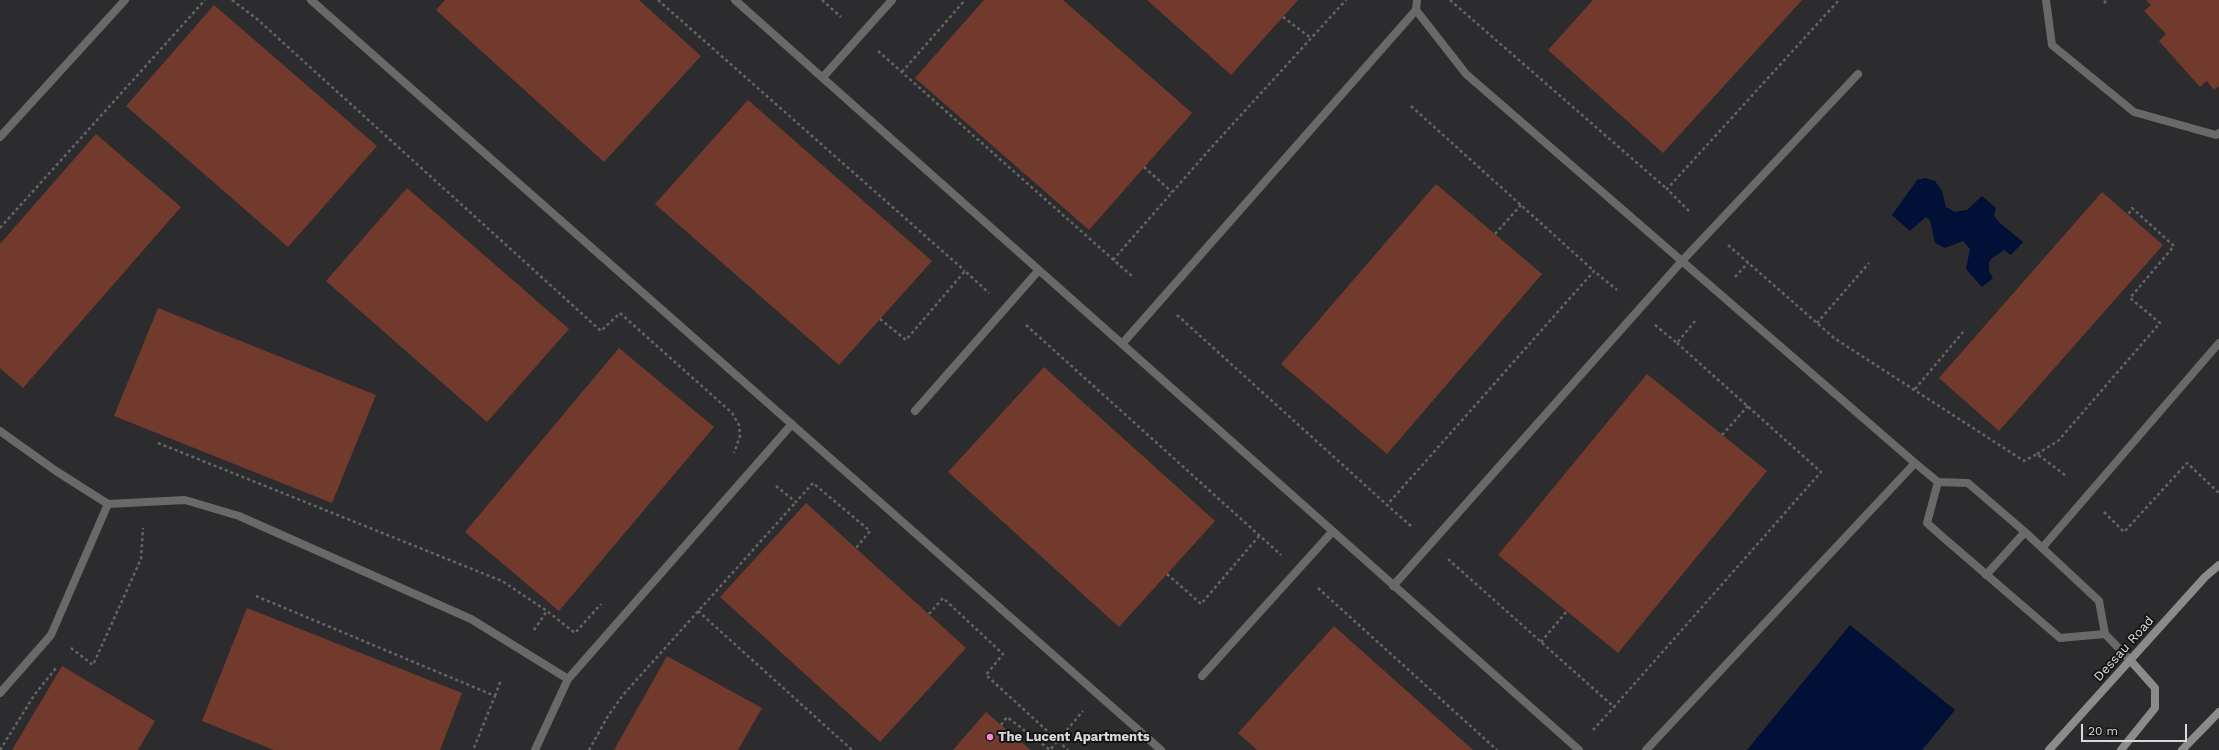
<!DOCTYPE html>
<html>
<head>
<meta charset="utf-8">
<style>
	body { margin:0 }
	#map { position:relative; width:2219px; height:750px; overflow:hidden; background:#2c2c2e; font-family:"Work Sans",sans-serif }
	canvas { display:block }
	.scale { position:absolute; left:2081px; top:724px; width:106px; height:18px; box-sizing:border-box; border:2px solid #dadadc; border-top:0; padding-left:5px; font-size:12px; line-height:14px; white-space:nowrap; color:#dadadc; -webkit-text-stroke:3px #141415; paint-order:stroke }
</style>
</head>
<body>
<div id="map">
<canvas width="2219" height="750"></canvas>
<div class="scale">20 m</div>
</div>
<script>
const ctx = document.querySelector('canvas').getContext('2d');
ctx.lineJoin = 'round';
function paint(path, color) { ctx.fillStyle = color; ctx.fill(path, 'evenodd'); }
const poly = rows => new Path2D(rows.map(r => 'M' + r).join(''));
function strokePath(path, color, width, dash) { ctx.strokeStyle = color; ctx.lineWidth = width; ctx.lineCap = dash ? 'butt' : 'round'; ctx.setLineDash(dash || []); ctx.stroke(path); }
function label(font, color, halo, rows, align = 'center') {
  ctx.font = font + ' "Work Sans",sans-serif'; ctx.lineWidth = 4; ctx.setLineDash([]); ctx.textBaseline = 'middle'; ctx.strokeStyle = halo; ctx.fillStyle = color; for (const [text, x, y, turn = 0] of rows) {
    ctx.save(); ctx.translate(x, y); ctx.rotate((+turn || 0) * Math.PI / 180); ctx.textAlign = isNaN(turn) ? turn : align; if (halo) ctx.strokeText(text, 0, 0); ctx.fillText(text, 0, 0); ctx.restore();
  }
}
const water = poly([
	[1925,178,1935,181,1942,191,1946,207,1955,212,1967,210,1982,196,1996,208,1994,216,2000,223,2023,242,2011,255,2004,250,1992,258,1989,262,1989,271,1993,278,1982,287,1966,269,1970,249,1963,241,1945,248,1935,243,1930,220,1926,217,1910,231,1892,215,1917,180],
	[1850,625,1955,710,1922,750,1747,750]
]);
const building = poly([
	[445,0,639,0,701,56,604,162,436,10],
	[984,0,1063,0,1192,113,1089,230,915,78],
	[1147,0,1298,0,1231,75],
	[1593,0,1802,0,1663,153,1548,50],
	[2146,0,2219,0,2219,86,2214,90,2207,81,2200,87,2159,41,2166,34,2144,11,2151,5],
	[214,5,377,146,288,247,126,106],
	[748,100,932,261,839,365,655,204],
	[96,134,181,207,23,388,0,368,0,244],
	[1436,184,1542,274,1387,454,1281,364],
	[407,188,569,329,487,422,326,281],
	[2102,192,2163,245,1999,431,1939,378],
	[158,308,376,395,332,503,114,416],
	[619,348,714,427,559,611,465,532],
	[1044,367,1215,521,1119,627,948,472],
	[1647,374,1767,471,1618,653,1498,555],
	[806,503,966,648,880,742,720,597],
	[247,608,462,693,440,750,274,750,202,721],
	[1334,626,1473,750,1257,750,1238,733],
	[667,656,762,708,738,750,614,750],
	[62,666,155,721,138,750,12,750],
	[986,712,1001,725,1031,750,953,750]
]);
const path = poly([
	[232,0,257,19,601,331,620,313,732,413,739,425,740,436,734,453],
	[658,0,965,271],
	[822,0,841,17],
	[1450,0,1667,189],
	[2104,3,2107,0],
	[1283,17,1311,38],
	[878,51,1134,278],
	[902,72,965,0],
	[1411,106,1594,271],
	[1144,167,1172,192],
	[1689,211,1667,189,1839,0],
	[0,228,205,0],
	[1495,234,1521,205],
	[1728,245,1834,338,2024,461,2037,454,2065,475],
	[1113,260,1210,149,1346,0],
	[1735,277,1748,263],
	[1177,315,1387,505],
	[880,319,906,340,965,271,989,293],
	[1817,323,1869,263],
	[1026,325,1281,555],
	[1655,325,1677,343,1695,321],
	[1915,389,1963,332],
	[1722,435,1748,406],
	[158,443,502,581,547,611,575,633,601,604],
	[2037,454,2058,441,2160,323,2130,298,2174,246,2132,208,2128,215],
	[776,486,796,502,813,483,870,531,856,548],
	[2104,512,2124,532,2187,463,2219,493],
	[1411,526,1387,505,1594,271,1617,290],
	[1448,559,1614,707,1821,472,1677,343],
	[1167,574,1201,604,1259,536],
	[1318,588,1497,750],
	[256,596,495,696,473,750],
	[698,611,852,750],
	[929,614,943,598,1003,654,986,675,1068,750],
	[534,630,547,611],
	[1541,642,1567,611],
	[71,648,93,665,141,559,143,528],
	[495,696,501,680],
	[1001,725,1007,717,1050,750,1083,711],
	[1593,730,1614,707],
	[0,750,35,694,56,668],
	[589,750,608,716,623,695,796,502]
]);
const lane = poly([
	[311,0,1161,750],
	[735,0,1579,750],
	[1417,0,1416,10,1466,74,1915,463,1938,482,1968,483,2025,532,2099,601,2105,634,2130,660],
	[2046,0,2052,45,2134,112,2216,135,2219,133],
	[823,77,892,0],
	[0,137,125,0],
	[1122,344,1416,10],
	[915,411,1039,270],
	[0,431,56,471,108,504,51,635,0,693],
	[1938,482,1927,523,1945,539,2060,638,2105,634],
	[108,504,185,500,239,516,471,619,568,679],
	[2042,548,2219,343],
	[1986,575,2025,532],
	[1393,586,1682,261,1858,74],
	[1202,676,1332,532],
	[535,750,568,679,792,424],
	[1646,750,1915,463]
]);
const secondary = poly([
	[2049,750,2205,577,2219,565],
	[2121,750,2155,708,2155,688,2130,660],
	[2182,750,2219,712]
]);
const markers = [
	[990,737,4,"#fe85df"]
];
const streetNames = [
	["Dessau Road",2124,649,-48]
];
const poiNames = [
	["The Lucent Apartments",998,737]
];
paint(water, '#001037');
paint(building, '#713a2d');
strokePath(path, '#666668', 2.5, [3, 3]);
strokePath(lane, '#6a6968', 8);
strokePath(secondary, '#8d8b8a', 8);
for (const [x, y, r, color] of markers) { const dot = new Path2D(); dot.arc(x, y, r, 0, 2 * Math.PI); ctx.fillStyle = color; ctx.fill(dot); strokePath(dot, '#141415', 1.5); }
label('13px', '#dadadc', '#141415', streetNames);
label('bold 13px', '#dadadc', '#141415', poiNames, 'left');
</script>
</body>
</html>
